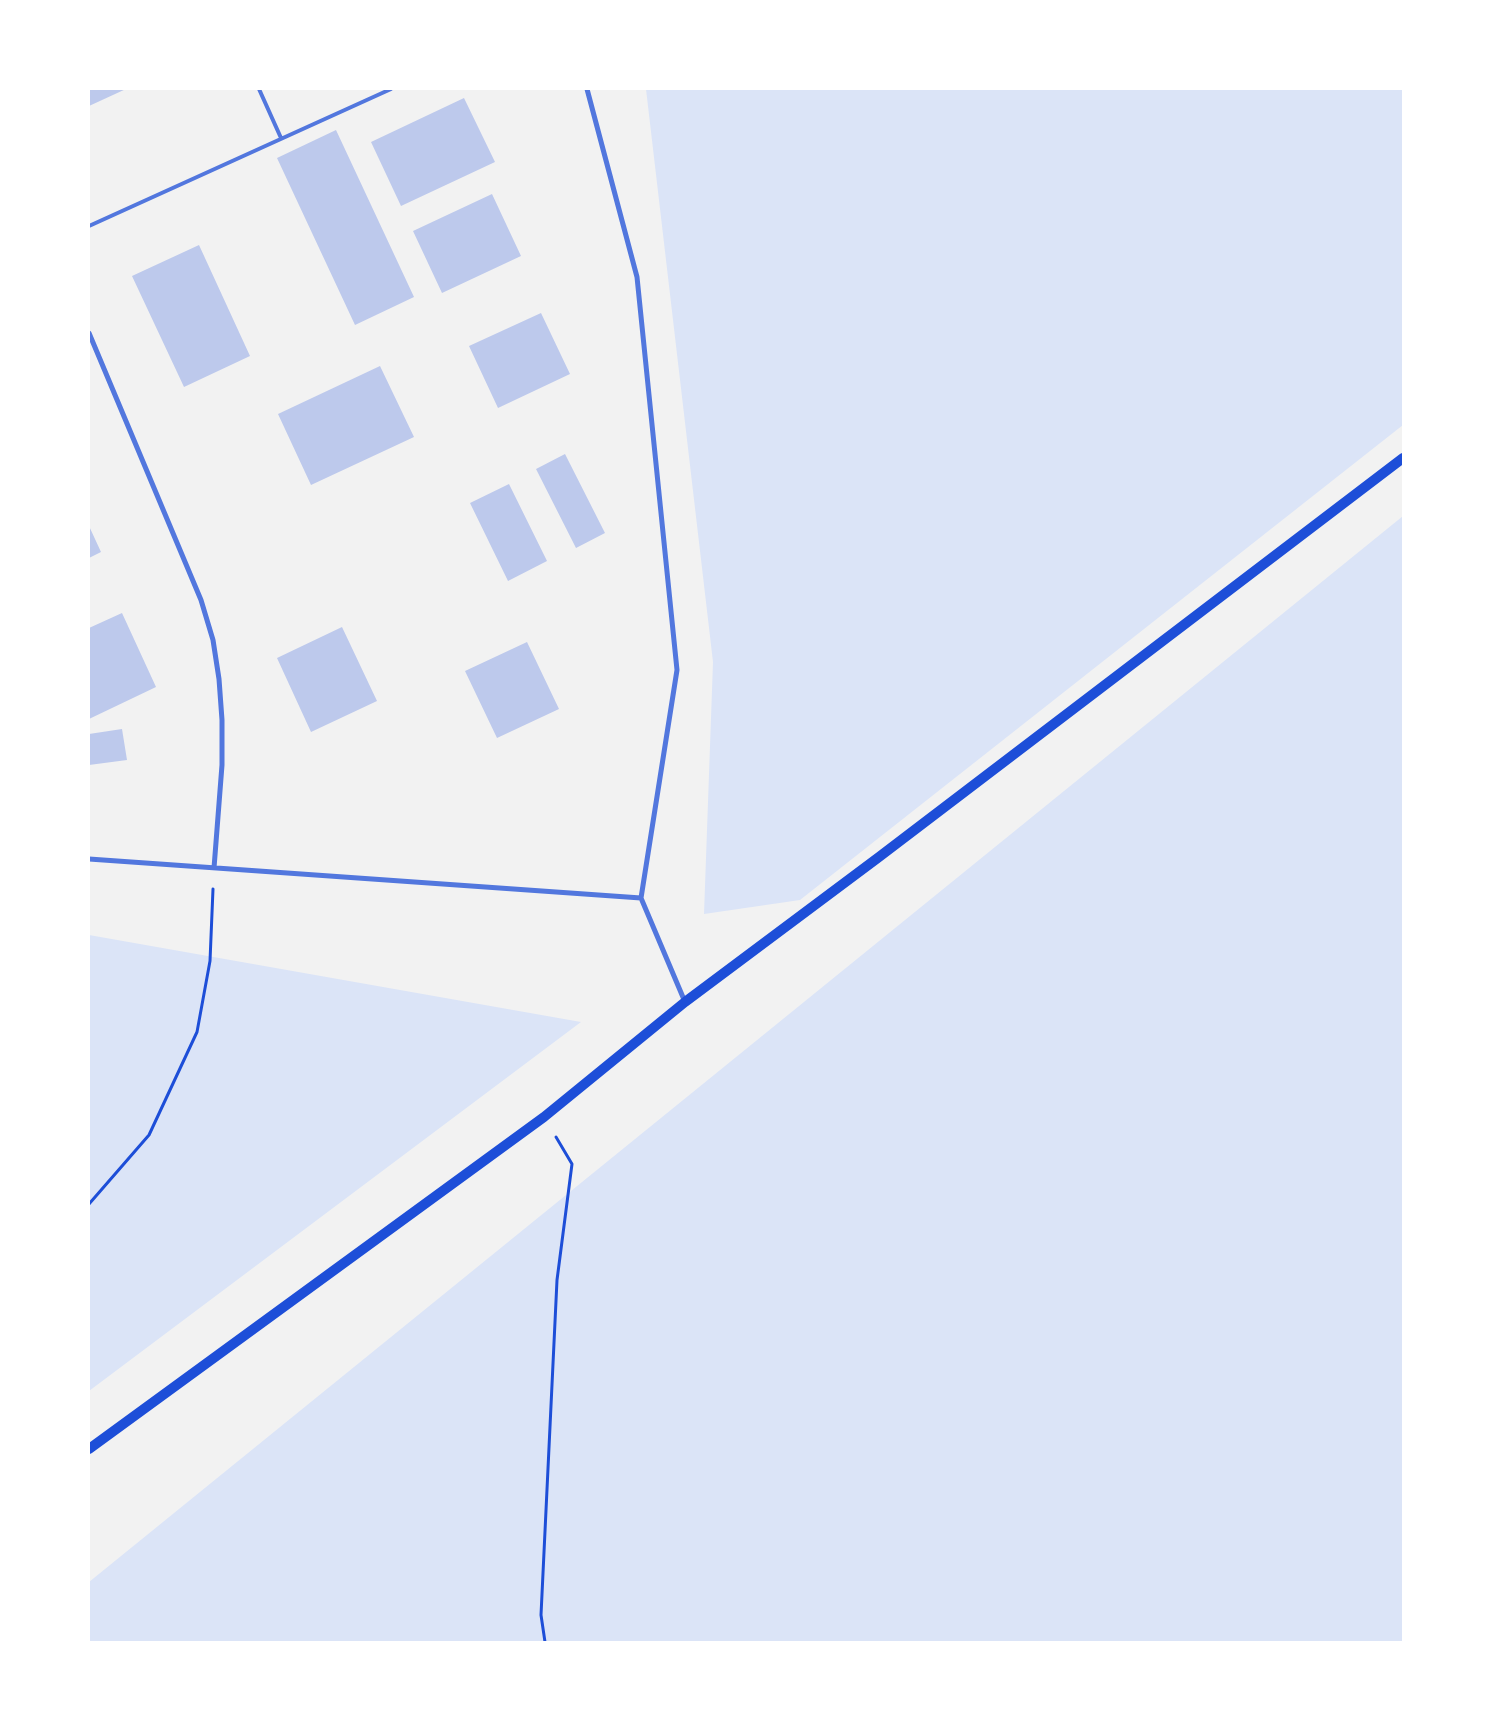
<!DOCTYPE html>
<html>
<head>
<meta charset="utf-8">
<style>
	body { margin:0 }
	#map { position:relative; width:1492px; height:1731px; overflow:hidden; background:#f2f2f2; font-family:"PT Sans Narrow",sans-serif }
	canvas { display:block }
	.frame { position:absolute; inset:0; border:90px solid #fff; pointer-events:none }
</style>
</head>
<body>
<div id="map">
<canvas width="1492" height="1731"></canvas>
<div class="frame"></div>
</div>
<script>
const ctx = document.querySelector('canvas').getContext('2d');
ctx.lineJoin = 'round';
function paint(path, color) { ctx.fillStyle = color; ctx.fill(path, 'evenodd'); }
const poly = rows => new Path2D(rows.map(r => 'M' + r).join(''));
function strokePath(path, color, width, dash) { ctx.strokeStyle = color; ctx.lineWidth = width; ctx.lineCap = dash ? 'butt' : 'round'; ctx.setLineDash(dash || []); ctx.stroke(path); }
const green = poly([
	[646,89,1403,89,1403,425,800,900,704,914,713,662],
	[1403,516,1403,1642,89,1642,89,1582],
	[89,935,581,1022,89,1391]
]);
const building = poly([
	[89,89,126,89,89,106],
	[464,98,495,162,401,206,371,142],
	[336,130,414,297,355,325,277,158],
	[492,194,521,256,442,293,413,231],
	[199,245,250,356,184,387,132,276],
	[541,313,570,374,498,408,469,346],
	[380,366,414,437,311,485,278,414],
	[565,454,605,533,576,548,536,469],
	[509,484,547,561,508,581,470,503],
	[89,526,101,552,89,558],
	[122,613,156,687,89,719,89,628],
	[342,627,377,701,311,732,277,658],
	[527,642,559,709,497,738,465,671],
	[122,729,127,760,89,765,89,734]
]);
const path = poly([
	[89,1204,149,1135,197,1032,210,961,213,889],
	[545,1642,541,1615,557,1280,572,1164,556,1137]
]);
const service = poly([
	[259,89,281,138],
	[89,226,391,89]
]);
const minor = poly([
	[587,89,637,277,677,670,641,898],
	[89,333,201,600,213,640,219,679,222,720,222,765,214,868],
	[89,859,641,898],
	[641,898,685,1002]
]);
const secondary = poly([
	[89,1449,544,1117,685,1002,879,857,1403,458]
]);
paint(green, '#dbe4f7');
paint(building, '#bdc9ec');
strokePath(path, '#1d4ed8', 3);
strokePath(service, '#5277de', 4);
strokePath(minor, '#5277de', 5);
strokePath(secondary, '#1d4ed8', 10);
</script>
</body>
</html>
